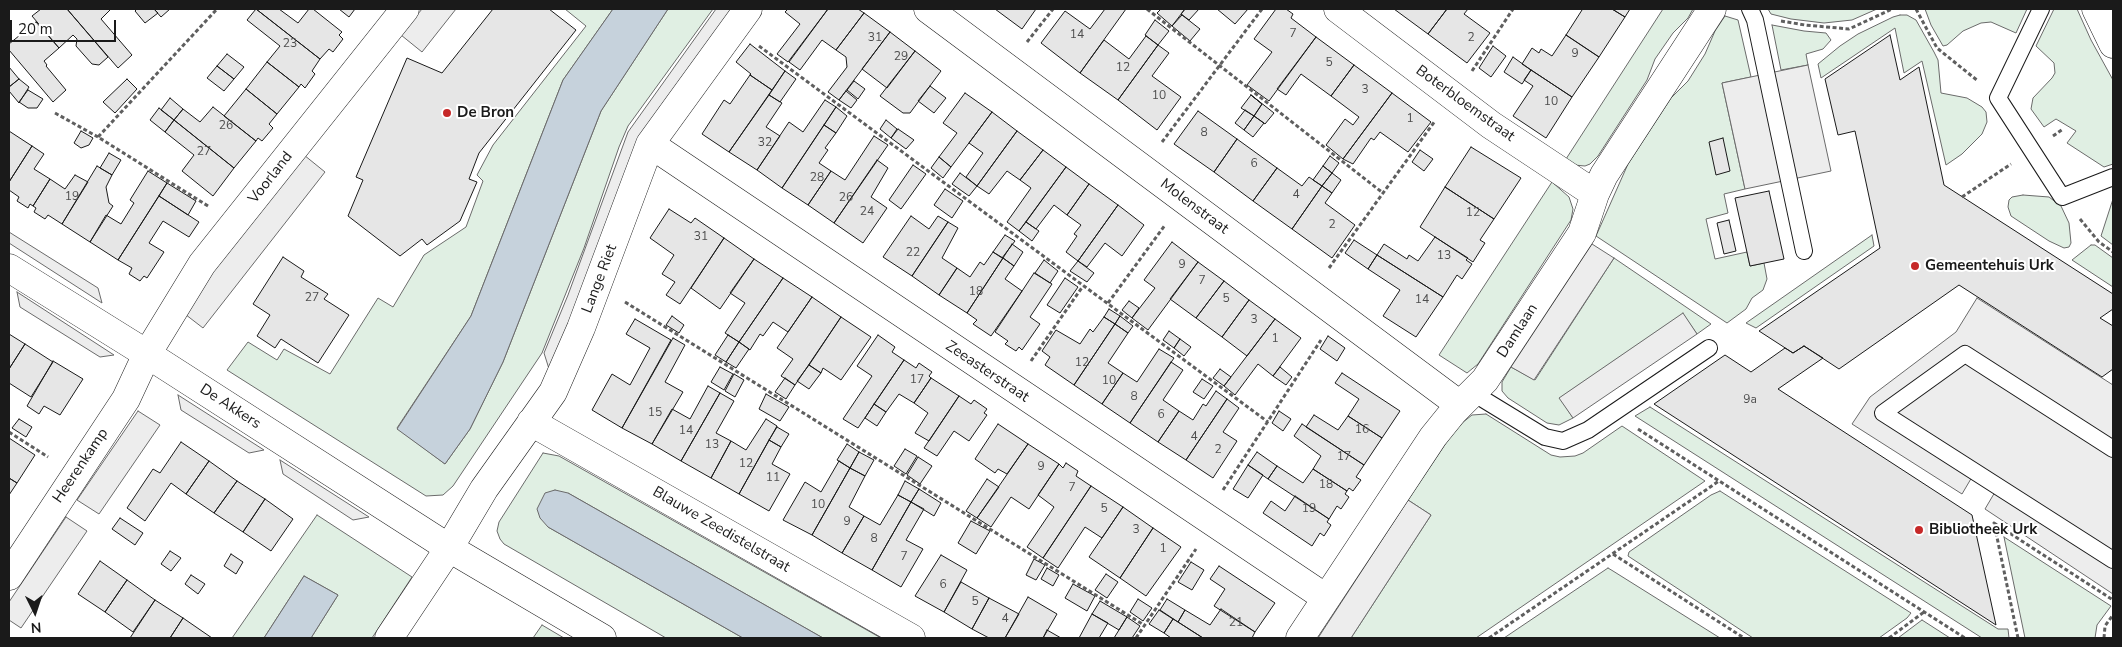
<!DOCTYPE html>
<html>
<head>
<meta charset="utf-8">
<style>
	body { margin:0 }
	#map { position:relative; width:2122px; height:647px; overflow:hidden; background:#fff; font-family:"Nunito Sans",sans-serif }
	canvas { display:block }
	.frame { position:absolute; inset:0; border:10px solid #1a1a1a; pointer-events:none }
	.north { position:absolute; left:10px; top:587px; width:50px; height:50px; -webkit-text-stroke:4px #fff; paint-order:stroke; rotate:176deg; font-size:14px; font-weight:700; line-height:20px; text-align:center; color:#1a1a1a }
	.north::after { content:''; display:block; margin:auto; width:18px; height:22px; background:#1a1a1a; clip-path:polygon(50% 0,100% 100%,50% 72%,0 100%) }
	.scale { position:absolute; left:10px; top:20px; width:106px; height:22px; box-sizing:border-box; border:2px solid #1a1a1a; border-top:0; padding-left:6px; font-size:15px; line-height:18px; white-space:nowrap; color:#1a1a1a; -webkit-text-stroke:4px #fff; paint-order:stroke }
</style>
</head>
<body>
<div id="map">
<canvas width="2122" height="647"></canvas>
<div class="frame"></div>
<div class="north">N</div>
<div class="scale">20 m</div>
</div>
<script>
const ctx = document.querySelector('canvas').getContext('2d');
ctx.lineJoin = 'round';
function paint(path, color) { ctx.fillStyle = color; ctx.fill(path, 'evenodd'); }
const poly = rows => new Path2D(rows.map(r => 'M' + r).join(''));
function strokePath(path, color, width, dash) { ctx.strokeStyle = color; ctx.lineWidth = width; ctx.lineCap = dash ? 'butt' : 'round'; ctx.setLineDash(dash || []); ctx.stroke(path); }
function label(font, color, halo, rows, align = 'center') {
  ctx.font = font + ' "Nunito Sans",sans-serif'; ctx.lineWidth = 4; ctx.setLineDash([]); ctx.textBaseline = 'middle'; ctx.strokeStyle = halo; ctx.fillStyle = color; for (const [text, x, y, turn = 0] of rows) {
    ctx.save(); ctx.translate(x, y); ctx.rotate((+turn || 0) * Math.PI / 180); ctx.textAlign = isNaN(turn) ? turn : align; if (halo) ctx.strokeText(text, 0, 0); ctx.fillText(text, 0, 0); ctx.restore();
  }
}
const green = poly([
	[565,9,613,9,563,80,471,316,397,428,445,464,470,429,503,362,601,111,668,9,713,9,628,126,619,147,584,248,542,353,453,486,443,495,426,496,227,370,248,342,277,360,284,349,330,374,378,298,393,307,424,255,466,227,483,181,477,175,493,145,586,26,565,9],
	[1663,9,1693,9,1688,18,1673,33,1655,59,1647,80,1598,156,1590,164,1585,166,1574,165,1566,159,1663,9],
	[1768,9,1877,9,1852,20,1824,23,1791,19,1771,14,1768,9],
	[1925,9,2027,9,2016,33,1991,22,1981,23,1963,31,1947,45,1943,46,1931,25,1925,9],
	[2054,9,2077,9,2091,40,2113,80,2113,164,2104,167,2067,143,2076,131,2056,119,2044,127,2031,109,2033,98,2052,78,2055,73,2054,63,2036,46,2054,9],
	[1900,15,1907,15,1916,20,1934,52,1938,60,1941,93,1967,98,1982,107,1986,112,1987,122,1982,134,1962,154,1946,165,1922,61,1904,73,1895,28,1821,78,1818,64,1840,46,1858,34,1893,17,1900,15],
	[1725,16,1738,20,1751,77,1722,83,1745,189,1724,194,1728,213,1706,219,1715,259,1747,252,1750,266,1764,263,1767,279,1763,290,1752,298,1746,309,1727,323,1596,236,1628,164,1671,98,1688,81,1705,54,1715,31,1725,16],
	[1772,25,1804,31,1826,33,1831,40,1823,49,1806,54,1808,65,1781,70,1772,25],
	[1552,182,1569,197,1573,209,1571,220,1478,364,1467,373,1439,355,1552,182],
	[2023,195,2049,197,2061,206,2069,223,2071,243,2069,247,2064,248,2049,241,2011,216,2008,207,2009,200,2012,197,2023,195],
	[2113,199,2113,245,2101,236,2113,199],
	[1872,235,1874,246,1756,328,1746,323,1872,235],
	[2091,245,2095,245,2113,258,2113,287,2072,260,2091,245],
	[1614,258,1711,324,1697,334,1683,314,1560,398,1573,418,1559,425,1547,423,1508,398,1502,391,1502,382,1511,367,1535,380,1614,258],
	[1650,407,1998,629,2008,629,2009,638,1982,638,1635,416,1650,407],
	[1486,414,1551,455,1560,457,1575,456,1583,453,1622,426,1705,481,1476,638,1351,638,1431,515,1408,500,1450,437,1462,423,1472,415,1486,414],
	[543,453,559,456,881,638,823,638,568,493,548,527,743,638,666,638,504,544,500,539,497,531,499,522,543,453],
	[1720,491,1911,613,1907,618,1879,638,1753,638,1628,556,1629,552,1711,495,1720,491],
	[317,515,412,577,372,638,311,638,338,595,304,576,264,638,232,638,317,515],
	[2004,537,2111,606,2097,625,2095,638,2025,638,2004,537],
	[1608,568,1613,571,1720,638,1504,638,1608,568],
	[1922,620,1950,638,1898,638,1922,620],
	[542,625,564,638,533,638,542,625]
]);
const parking = poly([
	[422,9,456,9,422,52,401,35,422,9],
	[716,9,732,9,550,372,544,353,568,295,628,132,716,9],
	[1808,65,1831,171,1745,189,1722,83,1808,65],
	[304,155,325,172,203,328,181,311,304,155],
	[9,232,98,288,102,303,9,243,9,232],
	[1592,244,1614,258,1534,380,1511,367,1592,244],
	[17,292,114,355,100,357,20,307,17,292],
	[1977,298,2113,385,2113,594,1985,509,1995,492,1972,477,1962,494,1852,424,1870,397,1956,332,1977,298],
	[1683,313,1697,334,1573,418,1559,398,1683,313],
	[178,395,264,450,249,453,181,410,178,395],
	[138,411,160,425,99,514,77,500,138,411],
	[280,460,369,517,353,520,283,474,280,460],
	[1408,500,1431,515,1351,638,1318,638,1408,500],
	[66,517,87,531,21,628,9,620,9,602,66,517]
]);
const water = poly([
	[613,9,668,9,601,111,503,362,470,429,445,464,397,429,471,316,563,80,613,9],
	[555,490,568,493,823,638,743,638,548,527,540,518,537,509,545,493,555,490],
	[304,576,338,595,311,638,264,638,304,576]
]);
const building = poly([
	[41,9,67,9,108,57,99,65,92,64,76,46,77,39,73,35,59,48,32,16,41,9],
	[67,9,111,9,101,19,132,55,118,68,67,9],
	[137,9,154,9,158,13,145,23,135,11,137,9],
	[154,9,170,9,161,17,154,9],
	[256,9,279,9,298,23,309,9,313,9,342,32,339,35,343,39,333,52,329,49,320,59,256,9],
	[256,9,320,59,312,71,315,74,305,88,301,84,299,87,267,62,280,46,247,20,256,9],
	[339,9,355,9,349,17,339,9],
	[493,9,549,9,576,30,479,153,469,179,477,182,460,221,427,245,422,239,400,256,348,216,363,180,356,177,407,58,442,73,493,9],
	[788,9,828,9,788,62,777,54,800,24,785,12,788,9],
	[828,9,858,9,864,13,836,50,822,40,800,70,789,62,828,9],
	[995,9,1036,9,1022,29,995,9],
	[1105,9,1126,9,1080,73,1041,43,1065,11,1090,29,1105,9],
	[1161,9,1185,9,1172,26,1157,13,1161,9],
	[1185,9,1199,9,1189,20,1181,14,1185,9],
	[1217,9,1248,9,1235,24,1217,9],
	[1276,9,1286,9,1293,14,1291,18,1316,37,1269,101,1247,85,1272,52,1254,39,1276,9],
	[1394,9,1447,9,1428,34,1394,9],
	[1447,9,1468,9,1464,14,1490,33,1467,63,1428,34,1447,9],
	[1580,9,1612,9,1625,17,1599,57,1566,35,1582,10,1580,9],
	[1612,9,1630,9,1625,17,1612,9],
	[864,13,890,32,839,100,828,92,847,67,846,57,836,50,864,13],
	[1182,15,1200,29,1190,41,1172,26,1182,15],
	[1155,20,1169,31,1158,45,1145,35,1155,20],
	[36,22,59,48,44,61,47,65,46,66,66,90,53,102,9,50,9,44,36,22],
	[890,32,915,51,887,88,862,69,890,32],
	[1566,35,1599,57,1572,97,1522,64,1532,48,1539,53,1541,49,1552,56,1566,35],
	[1890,35,1900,80,1919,67,1944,185,2113,294,2113,309,2100,318,2113,326,2113,369,2102,377,1959,285,1839,369,1804,346,1793,353,1759,331,1880,248,1855,131,1838,135,1825,79,1890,35],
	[1146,36,1158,45,1118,100,1080,73,1104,40,1129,59,1146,36],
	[1316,37,1354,65,1331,96,1301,74,1286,95,1277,89,1316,37],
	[750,44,785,71,772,90,750,75,751,74,736,62,750,44],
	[1158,45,1169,53,1152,76,1181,97,1157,130,1118,100,1158,45],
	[1493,46,1506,56,1491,77,1479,68,1493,46],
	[915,51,941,71,910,113,903,113,880,96,915,51],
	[227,54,244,67,234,79,217,66,227,54],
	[1513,57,1531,70,1522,84,1504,72,1513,57],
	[267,62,299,87,277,114,246,89,267,62],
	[1354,65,1392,93,1343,159,1326,145,1345,119,1353,125,1359,117,1331,96,1354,65],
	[217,66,234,79,224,91,207,78,217,66],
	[9,67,19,79,9,87,9,67],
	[1531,70,1572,97,1546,138,1513,116,1533,86,1524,80,1531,70],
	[785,71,796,79,780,102,769,95,785,71],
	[750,75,772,90,729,152,702,134,724,100,730,104,750,75],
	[19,79,29,87,19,103,9,91,9,87,19,79],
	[127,79,137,89,115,113,103,102,127,79],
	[854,81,865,89,858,99,847,90,854,81],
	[930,86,946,98,934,113,918,101,930,86],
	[246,89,277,114,269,124,273,128,262,141,258,138,256,141,224,116,246,89],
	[28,90,43,99,37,108,28,108,19,102,28,90],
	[846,91,857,100,851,108,839,100,846,91],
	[965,93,992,112,951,167,939,157,957,133,943,123,965,93],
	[1392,93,1431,122,1408,152,1380,132,1374,140,1371,138,1353,164,1343,159,1392,93],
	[769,95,782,103,766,127,780,136,757,170,729,152,769,95],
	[1251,95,1262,104,1254,116,1241,108,1251,95],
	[1251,95,1274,113,1265,124,1254,116,1262,104,1251,95],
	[170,98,183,109,174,120,161,110,170,98],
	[825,100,836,107,782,188,757,170,789,122,803,132,825,100],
	[213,107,256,141,234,168,174,120,183,109,200,122,213,107],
	[836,107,847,116,836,133,824,125,836,107],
	[159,108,174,120,165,132,150,120,159,108],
	[1245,110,1254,116,1244,130,1235,123,1245,110],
	[1198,111,1237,139,1214,172,1174,144,1198,111],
	[992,112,1017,131,977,186,966,177,983,153,969,143,992,112],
	[1254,116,1264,123,1253,137,1244,130,1254,116],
	[174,120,234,168,213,196,182,171,194,155,165,132,174,120],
	[886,120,897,129,891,138,880,129,886,120],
	[824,125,836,133,825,148,828,150,819,163,831,171,808,205,782,188,824,125],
	[898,129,914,140,906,149,891,138,898,129],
	[9,131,32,146,9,182,9,131],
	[81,131,93,138,89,145,81,148,74,143,81,131],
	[1017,131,1043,150,1020,180,1007,171,989,194,977,186,1017,131],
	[874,136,888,145,834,223,808,205,831,171,845,180,874,136],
	[1723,138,1730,171,1716,175,1709,142,1723,138],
	[1237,139,1277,168,1253,201,1214,172,1237,139],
	[32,146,44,154,34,169,50,179,33,206,30,204,28,208,17,201,19,197,9,190,9,182,32,146],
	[1471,147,1521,178,1494,219,1445,187,1471,147],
	[1043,150,1066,167,1019,231,1007,222,1031,188,1020,180,1043,150],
	[1420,150,1433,159,1424,171,1412,162,1420,150],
	[109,153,121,160,112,175,100,168,109,153],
	[1330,156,1339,163,1332,173,1323,166,1330,156],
	[939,157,951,167,943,178,931,168,939,157],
	[877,160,888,168,871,197,887,208,863,243,834,223,877,160],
	[913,165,926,174,901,209,889,200,913,165],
	[97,166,112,175,106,187,109,203,113,206,90,242,62,224,97,166],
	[1323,166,1332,173,1322,186,1313,180,1323,166],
	[1066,167,1089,184,1067,215,1054,205,1036,229,1026,222,1066,167],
	[1277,168,1302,186,1309,177,1322,186,1292,229,1253,201,1277,168],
	[148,171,167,183,118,260,90,242,106,215,121,224,134,203,130,200,148,171],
	[960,173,977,186,969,196,952,184,960,173],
	[1332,173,1341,180,1332,193,1322,186,1332,173],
	[75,175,88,182,62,224,48,215,45,219,34,212,36,208,33,206,50,179,65,189,75,175],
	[167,183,196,201,188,215,159,196,167,183],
	[1089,184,1118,205,1078,261,1066,252,1077,236,1074,234,1081,225,1067,215,1089,184],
	[1322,186,1332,193,1325,203,1355,225,1332,258,1292,229,1322,186],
	[1445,187,1494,219,1480,240,1485,243,1473,262,1420,227,1445,187],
	[945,189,963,201,952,218,934,205,945,189],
	[1769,191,1784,259,1750,266,1735,198,1769,191],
	[159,196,199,222,189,237,163,221,149,243,164,252,147,278,144,276,140,281,129,274,132,268,118,260,159,196],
	[1118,205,1144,225,1122,256,1105,243,1087,267,1078,261,1118,205],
	[669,209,691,223,695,218,724,238,680,304,666,295,675,282,662,274,674,255,650,238,669,209],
	[911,216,929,229,938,216,948,222,912,276,883,257,911,216],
	[1729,220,1736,251,1724,254,1717,223,1729,220],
	[948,222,958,228,942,258,957,268,939,295,912,276,948,222],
	[1026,222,1039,231,1032,241,1019,231,1026,222],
	[1005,235,1015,241,1002,258,993,252,1005,235],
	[1435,237,1468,258,1466,260,1472,264,1462,279,1457,275,1443,297,1377,255,1384,244,1407,259,1409,255,1418,261,1435,237],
	[724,238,754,259,720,309,691,288,724,238],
	[1354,240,1377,255,1368,269,1345,253,1354,240],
	[1172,242,1198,262,1148,330,1132,318,1155,288,1144,280,1172,242],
	[1012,244,1023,252,1014,266,1003,258,1012,244],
	[993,252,1003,258,967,313,939,295,957,268,970,277,980,262,984,265,993,252],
	[1377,255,1443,297,1416,337,1383,316,1400,290,1368,269,1377,255],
	[283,257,304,271,301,277,328,294,324,299,349,315,318,363,281,339,275,348,257,336,270,315,253,304,283,257],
	[1003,258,1014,266,1005,279,1022,291,991,336,973,324,977,320,967,313,1003,258],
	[754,259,783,278,739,342,725,333,745,303,730,293,754,259],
	[1044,260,1058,271,1050,283,1035,273,1044,260],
	[1078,261,1094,273,1087,282,1070,271,1078,261],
	[1198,262,1224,281,1196,318,1170,299,1198,262],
	[1034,273,1052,284,1030,317,1040,324,1022,350,1019,347,1016,351,1005,344,1008,341,995,332,1034,273],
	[783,278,812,297,788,332,773,322,763,336,760,334,750,350,739,342,783,278],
	[1065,278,1078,287,1060,313,1047,305,1065,278],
	[1224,281,1249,300,1222,337,1196,318,1224,281],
	[812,297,841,317,795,385,781,376,793,359,777,348,812,297],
	[1249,300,1275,319,1247,356,1222,337,1249,300],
	[1129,301,1139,308,1132,318,1122,310,1129,301],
	[1109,309,1120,316,1115,324,1104,317,1109,309],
	[672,316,684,325,679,333,666,325,672,316],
	[1120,316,1133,326,1128,333,1115,324,1120,316],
	[841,317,871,337,841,380,823,368,821,373,809,365,841,317],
	[1104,317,1115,324,1074,385,1045,365,1050,357,1042,351,1056,330,1080,344,1090,329,1093,332,1104,317],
	[635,319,671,340,622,428,592,410,612,374,630,385,650,348,626,334,635,319],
	[1275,319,1301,338,1273,376,1258,364,1235,395,1224,386,1275,319],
	[1115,324,1128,333,1108,363,1123,373,1102,404,1074,385,1115,324],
	[1169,331,1180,339,1174,348,1163,340,1169,331],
	[9,334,25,344,9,369,9,334],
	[728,335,739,342,726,362,715,355,728,335],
	[878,335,895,347,892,352,904,360,858,428,843,419,872,376,857,366,878,335],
	[1328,336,1345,348,1337,361,1320,349,1328,336],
	[673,338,685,345,665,382,683,392,652,444,622,428,673,338],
	[1180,339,1191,347,1184,356,1174,348,1180,339],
	[739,342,749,349,736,368,726,362,739,342],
	[25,344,53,362,31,397,9,383,9,369,25,344],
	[1804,346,1823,358,1778,389,1972,515,1996,625,1654,404,1725,355,1751,372,1785,348,1793,353,1804,346],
	[1159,349,1174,358,1130,423,1102,404,1123,373,1137,382,1159,349],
	[904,360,916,368,919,363,932,372,929,376,931,378,914,403,899,394,886,412,874,404,904,360],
	[53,361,83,379,60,415,44,406,39,414,27,406,53,361],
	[1171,362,1183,370,1163,400,1179,411,1158,442,1130,423,1171,362],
	[809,365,821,373,809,389,797,381,809,365],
	[720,367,733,374,724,390,711,382,720,367],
	[1280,367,1292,377,1286,385,1273,376,1280,367],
	[1220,369,1231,377,1224,386,1213,378,1220,369],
	[1342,373,1400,411,1382,438,1348,416,1359,399,1335,383,1342,373],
	[734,374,744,380,735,397,725,391,734,374],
	[785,378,795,385,786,399,775,392,785,378],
	[931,378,959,396,929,441,915,433,928,413,914,403,931,378],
	[1202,379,1213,386,1204,399,1193,392,1202,379],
	[708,386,720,393,681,461,652,444,672,409,690,419,708,386],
	[1216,391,1227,399,1186,460,1158,442,1179,411,1193,420,1203,404,1206,406,1216,391],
	[720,393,734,401,716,433,731,441,711,478,681,461,720,393],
	[766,394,789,407,780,421,759,409,766,394],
	[959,396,971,404,974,400,987,409,984,413,987,415,969,441,954,431,937,456,924,448,959,396],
	[1227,399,1239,408,1223,432,1237,441,1213,478,1186,460,1227,399],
	[874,404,886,412,877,426,865,418,874,404],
	[1279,411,1291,419,1283,431,1272,423,1279,411],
	[1314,415,1338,430,1348,416,1382,438,1364,465,1306,427,1314,415],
	[19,419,32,427,26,437,12,428,19,419],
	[766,419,777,426,739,494,711,478,731,441,746,450,766,419],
	[998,424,1028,444,1007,474,998,469,995,473,975,459,998,424],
	[1302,424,1364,465,1356,477,1361,480,1353,491,1349,488,1347,491,1313,469,1321,456,1294,436,1302,424],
	[777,427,789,434,781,447,769,440,777,427],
	[9,438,35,455,17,483,9,478,9,438],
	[769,440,781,447,772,464,790,474,769,511,739,494,769,440],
	[181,442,209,461,186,494,171,483,145,521,127,508,153,469,160,473,181,442],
	[847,444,859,452,850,468,837,460,847,444],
	[1028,444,1059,464,1029,509,1011,497,991,527,977,518,1028,444],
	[905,449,917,456,906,474,894,466,905,449],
	[859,452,874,460,865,476,850,468,859,452],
	[1257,452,1277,466,1268,479,1248,465,1257,452],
	[918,457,932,466,920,484,907,475,918,457],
	[209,461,237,481,214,513,186,494,209,461],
	[839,461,850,468,812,535,783,520,805,482,821,492,839,461],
	[1066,463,1078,471,1076,476,1091,486,1043,558,1027,547,1054,507,1038,495,1059,464,1063,468,1066,463],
	[1248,465,1263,475,1248,498,1233,489,1248,465],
	[1277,466,1303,483,1313,469,1347,491,1345,494,1349,497,1341,509,1337,506,1329,519,1268,479,1277,466],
	[850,468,865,476,849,507,864,516,842,553,812,535,850,468],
	[9,478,17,483,9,495,9,478],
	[987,479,999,487,977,518,966,511,987,479],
	[237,481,265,499,243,532,214,513,237,481],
	[905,481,919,489,911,502,898,495,905,481],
	[1091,486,1123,507,1102,538,1085,527,1058,568,1043,558,1091,486],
	[919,489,941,503,934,516,911,502,919,489],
	[898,495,911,502,872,570,842,553,864,516,880,525,898,495],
	[1295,496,1329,519,1327,522,1331,525,1324,536,1320,533,1312,546,1263,513,1271,501,1285,511,1295,496],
	[265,499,293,519,271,551,243,532,265,499],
	[911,502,924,509,906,540,923,549,901,587,872,570,911,502],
	[1123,507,1153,528,1120,578,1089,557,1123,507],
	[120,518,143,533,135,545,112,529,120,518],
	[971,521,990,531,976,554,958,543,971,521],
	[1153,528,1181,547,1146,596,1120,578,1153,528],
	[170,551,181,558,171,571,161,564,170,551],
	[231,554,243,562,236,574,224,566,231,554],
	[941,555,967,570,944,612,915,596,941,555],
	[1034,559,1045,565,1036,580,1026,575,1034,559],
	[100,561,127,580,105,612,78,594,100,561],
	[1191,562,1204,570,1192,590,1178,582,1191,562],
	[1219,566,1275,603,1255,632,1214,606,1225,589,1210,579,1219,566],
	[1047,568,1059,575,1053,586,1041,579,1047,568],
	[1106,574,1118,582,1107,598,1095,590,1106,574],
	[191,575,205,584,198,594,185,584,191,575],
	[127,580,155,600,133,632,105,612,127,580],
	[961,582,989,598,972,629,944,612,961,582],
	[1073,584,1095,596,1087,611,1065,598,1073,584],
	[1028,597,1057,614,1043,638,1005,638,1028,597],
	[989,598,1019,614,1005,638,989,638,972,629,989,598],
	[1138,599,1152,608,1143,621,1130,612,1138,599],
	[1167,599,1185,610,1178,622,1160,610,1167,599],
	[155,600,183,618,170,638,130,638,155,600],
	[1100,601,1127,617,1119,630,1092,614,1100,601],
	[1221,609,1255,632,1252,638,1203,638,1178,622,1185,610,1210,625,1221,609],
	[1159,610,1173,619,1164,633,1149,624,1159,610],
	[1092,614,1108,623,1099,638,1079,638,1092,614],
	[1127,617,1140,626,1132,638,1114,638,1127,617],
	[183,618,212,638,170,638,183,618],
	[1173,619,1178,622,1203,638,1171,638,1164,633,1173,619],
	[1047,630,1061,638,1043,638,1047,630]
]);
const path = poly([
	[1147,9,1383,193],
	[1916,9,1937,48,1978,81],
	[1781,21,1805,25,1849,29,1892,9],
	[1027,42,1053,9],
	[759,46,1268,422],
	[1472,71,1513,9],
	[55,113,98,137],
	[2053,136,2063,129],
	[1162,142,1262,9],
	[1962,197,2011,164],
	[208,206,98,137,217,9],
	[2080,219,2099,242,2113,252],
	[1329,268,1435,121],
	[625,302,1144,625],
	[1108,303,1165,225],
	[1031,361,1083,286],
	[1638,429,1965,638],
	[9,432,48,457],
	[1223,490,1321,340],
	[1613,554,1744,638],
	[1136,638,1196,549],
	[1489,638,1719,481],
	[1889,638,1924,612],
	[2018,638,1994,523,2113,600],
	[2104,638,2105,626,2113,615]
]);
const lane = poly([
	[1750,9,1755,20,1804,251],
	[2041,9,1998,98,2062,197,2113,177],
	[1473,393,1545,437,1563,441,1588,430,1709,348],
	[2113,449,1965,354,1883,413,2113,560]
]);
const street = poly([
	[928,9,1460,405],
	[1338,9,1491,125,1595,194],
	[650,144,1326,598],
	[531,422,911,638],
	[9,576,126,399,147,354,202,264,405,9],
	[389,638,449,548,484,489,553,392,581,328,650,144,748,9],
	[1300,638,1433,437,1454,411,1485,380,1582,233,1595,194,1604,175,1712,9]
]);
const secondary = poly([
	[2096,9,2113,44],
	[9,268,147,354,449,548,602,638]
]);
const markers = [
	[447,113,5,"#c62828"],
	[1915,266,5,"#c62828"],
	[1919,530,5,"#c62828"]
];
const numberNames = [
	["7",1293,34],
	["14",1077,35],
	["31",875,38],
	["2",1471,38],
	["23",290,44],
	["9",1575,54],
	["29",901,57],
	["5",1329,63],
	["12",1123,68],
	["3",1365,90],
	["10",1159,96],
	["10",1551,102],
	["1",1410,119],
	["26",226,126],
	["8",1204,133],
	["32",765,143],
	["27",204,152],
	["6",1254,164],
	["28",817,178],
	["4",1296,195],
	["19",72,197],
	["26",846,198],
	["24",867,212],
	["12",1473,213],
	["2",1332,225],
	["31",701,237],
	["22",913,253],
	["13",1444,256],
	["9",1182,265],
	["7",1202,281],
	["18",976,292],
	["27",312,298],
	["5",1226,299],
	["14",1422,300],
	["3",1254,320],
	["1",1275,339],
	["12",1082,363],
	["17",917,380],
	["10",1109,381],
	["8",1134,397],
	["9a",1750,400],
	["15",655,413],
	["6",1161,415],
	["16",1362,430],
	["14",686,431],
	["4",1194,437],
	["13",712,445],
	["2",1218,450],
	["17",1344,457],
	["12",746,464],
	["9",1041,467],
	["11",773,478],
	["18",1326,485],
	["7",1072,488],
	["10",818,505],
	["5",1104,509],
	["19",1309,509],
	["9",847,522],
	["3",1136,530],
	["8",874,539],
	["1",1163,549],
	["7",904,557],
	["6",943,585],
	["5",975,602],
	["4",1005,619],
	["21",1236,623]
];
const streetNames = [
	["Boterbloemstraat",1465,104,36],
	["Voorland",271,178,-52],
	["Molenstraat",1194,207,37],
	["Lange Riet",600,279,-69],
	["Damlaan",1518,331,-57],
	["Zeeasterstraat",987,372,34],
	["De Akkers",230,407,33],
	["Heerenkamp",81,466,-56],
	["Blauwe Zeedistelstraat",721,530,30]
];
const poiNames = [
	["De Bron",457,113],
	["Gemeentehuis Urk",1925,266],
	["Bibliotheek Urk",1929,530]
];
paint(green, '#e0efe3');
strokePath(green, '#6a6a6a', 1);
paint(parking, '#ededed');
strokePath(parking, '#6a6a6a', 1);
paint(water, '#c6d2dc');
strokePath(water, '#6a6a6a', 1);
paint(building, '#e6e6e6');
strokePath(building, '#1a1a1a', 1);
strokePath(lane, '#1a1a1a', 18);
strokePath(street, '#1a1a1a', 29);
strokePath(secondary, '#1a1a1a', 29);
strokePath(path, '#5f5f5f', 3, [4, 2.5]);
strokePath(lane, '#fff', 16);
strokePath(street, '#fff', 28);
strokePath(secondary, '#fff', 28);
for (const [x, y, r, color] of markers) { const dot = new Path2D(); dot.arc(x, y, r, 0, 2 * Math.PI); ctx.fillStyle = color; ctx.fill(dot); strokePath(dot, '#fff', 2); }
label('12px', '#4d4d4d', null, numberNames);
label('15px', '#1a1a1a', '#fff', streetNames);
label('bold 15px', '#1a1a1a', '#fff', poiNames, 'left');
</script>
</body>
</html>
